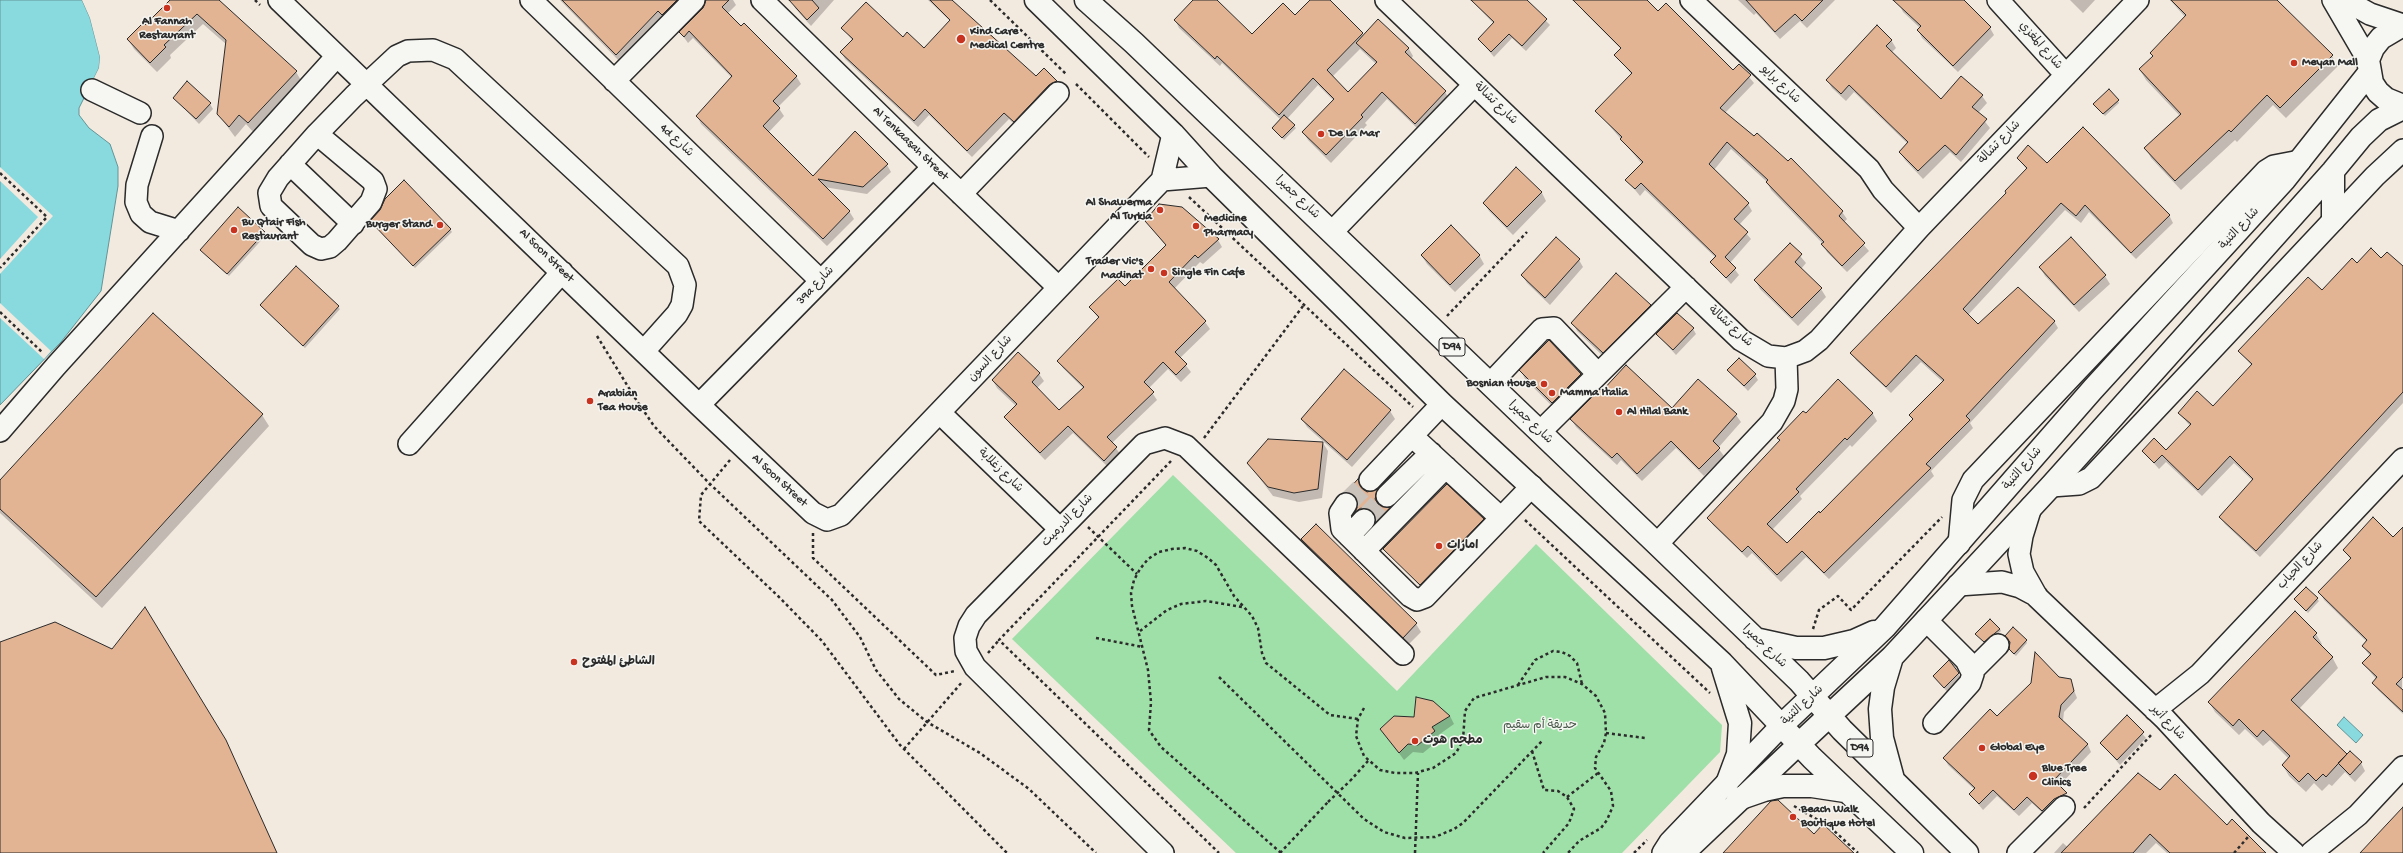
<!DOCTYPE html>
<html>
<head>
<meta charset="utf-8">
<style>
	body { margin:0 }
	canvas { display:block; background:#f2e9df }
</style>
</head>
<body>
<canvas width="2403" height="853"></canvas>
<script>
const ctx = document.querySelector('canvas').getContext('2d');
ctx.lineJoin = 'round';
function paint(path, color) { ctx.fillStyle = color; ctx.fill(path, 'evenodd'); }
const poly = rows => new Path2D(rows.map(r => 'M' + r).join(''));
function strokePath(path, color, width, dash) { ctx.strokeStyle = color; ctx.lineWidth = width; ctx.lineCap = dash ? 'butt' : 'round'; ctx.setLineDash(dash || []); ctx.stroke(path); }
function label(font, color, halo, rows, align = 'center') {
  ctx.font = font + ' "Gochi Hand","Playpen Sans Arabic",sans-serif'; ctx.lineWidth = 3; ctx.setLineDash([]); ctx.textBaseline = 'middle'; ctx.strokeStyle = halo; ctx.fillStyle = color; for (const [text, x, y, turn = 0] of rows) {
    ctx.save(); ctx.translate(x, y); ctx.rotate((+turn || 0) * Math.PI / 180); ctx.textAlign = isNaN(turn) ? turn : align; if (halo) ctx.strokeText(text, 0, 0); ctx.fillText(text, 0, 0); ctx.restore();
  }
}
const green = poly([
	[1173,475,1397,691,1536,544,1722,725,1720,752,1622,853,1236,853,1012,639]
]);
const water = poly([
	[0,0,82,0,90,18,100,57,99,68,79,108,79,115,89,128,110,144,118,167,118,186,101,291,61,342,0,405,0,0],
	[2344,717,2363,735,2356,743,2337,725,2344,717]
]);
const pier = poly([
	[82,0,84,0,92,17,102,57,101,69,91,87,90,86,99,68,100,57,90,18],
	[0,167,53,216,0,274,0,259,38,217,0,181],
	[0,303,51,351,44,359,0,318]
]);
const shadow = poly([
	[172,0,218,0,296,72,302,82,254,133,246,124,235,137,218,114,227,45,203,24,170,55,171,58,157,72,134,49,128,39,145,27],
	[560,0,690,0,620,62],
	[707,0,733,0,736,5,727,14,796,76,801,84,778,107,784,116,768,133,813,177,887,165,891,172,867,194,824,187,849,211,854,219,827,246,701,124,697,116,732,78,693,38,688,43,680,32,706,4],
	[792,0,834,0,811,26,795,8],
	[928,0,951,0,1036,78,1044,70,1060,89,1018,128,1009,119,972,157,929,115,918,127,845,59,841,52,852,40,843,28,924,50,950,21],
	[1194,0,1215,0,1252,35,1295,17,1312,0,1328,0,1364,36,1378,20,1409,49,1413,56,1411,59,1445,92,1450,100,1420,131,1387,99,1365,123,1367,125,1331,163,1308,140,1303,132,1334,101,1318,85,1287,119,1296,128,1284,140,1275,130,1281,120,1222,63,1220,66,1179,28,1175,20],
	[1360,49,1376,64,1348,94,1332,77],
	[1471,0,1525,0,1550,25,1526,51,1512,38,1494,57,1479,39,1494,24],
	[1585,0,1645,0,1658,12,1733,71,1739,65,1754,83,1725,113,1788,162,1791,159,1842,212,1847,219,1844,222,1869,251,1847,272,1827,252,1823,244,1771,190,1767,182,1731,149,1714,170,1748,204,1752,211,1739,225,1751,239,1730,263,1739,275,1731,284,1711,262,1716,258,1645,190,1640,196,1627,180,1642,164,1597,111,1632,75,1616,55,1621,49,1584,12,1580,6],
	[1738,0,1835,0,1807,28,1800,21,1780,39,1756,13,1754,15],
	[1903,0,1962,0,1990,28,1994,35,1958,72,1922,38,1918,30,1920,28,1903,12,1899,4],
	[2070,0,2095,0,2083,13],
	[2170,0,2276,0,2332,56,2338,66,2286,118,2273,105,2237,142,2235,140,2181,190,2151,158,2146,148,2180,116,2146,80,2140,70,2153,57,2151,53,2185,17],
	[1891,40,1896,48,1891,53,1941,101,1982,96,1987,103,1978,113,1990,128,1961,162,1950,152,1923,179,1905,160,1900,152,1908,144,1854,92,1846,101,1832,88,1827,80],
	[174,98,210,104,213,109,199,124],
	[2118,101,2119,103,2105,116,2096,106],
	[2018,158,2047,164,2169,215,2173,223,2136,259,2089,212,2081,223,2065,210,1968,315,1978,325,2054,321,2058,328,1970,423,1973,428,1931,471,1934,476,1829,579,1806,557,1781,582,1752,553,1747,558,1713,525,1708,518,1780,441,1779,438,1806,414,1838,381,1873,414,1877,421,1852,447,1850,445,1800,496,1802,499,1772,530,1787,544,1820,514,1913,420,1910,415,1943,382,1921,362,1891,393,1856,360,1852,353,2007,193,2027,170],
	[1517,168,1542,193,1546,201,1513,235,1489,211,1484,203],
	[238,209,266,235,229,276,201,250],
	[1146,221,1218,240,1222,247,1203,264,1200,262,1174,289,1205,322,1210,329,1180,358,1191,372,1181,382,1168,369,1149,388,1157,400,1112,443,1121,455,1108,467,1073,433,1045,460,1010,424,1005,417,1016,406,997,388,993,381,1018,354,1039,374,1044,381,1037,388,1059,412,1084,389,1063,368,1058,361,1099,319,1090,307,1125,288,1166,246],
	[371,222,450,229,452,232,415,268],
	[1556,239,1579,260,1583,267,1550,305,1527,283,1522,275],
	[1790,244,1806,263,1801,269,1821,289,1826,297,1798,326,1760,289,1755,280],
	[1479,255,1484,264,1455,292,1427,264,1422,256],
	[2381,259,2403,267,2403,403,2260,557,2225,524,2220,517,2253,481,2234,463,2202,496,2166,462,2159,469,2143,451,2166,451,2190,426,2179,413,2213,407,2252,366,2239,351,2357,264],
	[296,267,340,309,305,348,261,306],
	[2040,267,2105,276,2110,284,2079,312,2045,276],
	[1650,305,1655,313,1607,360,1577,331,1573,323],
	[153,314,262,415,269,426,102,608,0,513,0,482],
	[1693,329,1696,334,1676,355,1657,334],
	[1549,342,1581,375,1585,383,1557,411,1525,379,1521,371],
	[1728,370,1755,375,1758,380,1748,391],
	[1698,381,1736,415,1741,422,1718,448,1724,456,1704,476,1676,448,1642,481,1621,460,1617,465,1576,427,1571,419,1602,393,1672,410],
	[1390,411,1395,419,1352,467,1307,427,1302,419],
	[1323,443,1328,451,1322,498,1299,502,1273,496,1248,463],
	[1358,481,1367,493,1377,490,1382,498,1380,506,1389,509,1394,517,1381,529,1373,517,1361,520,1356,512,1358,502,1352,500,1347,492],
	[1483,519,1484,521,1421,587,1384,549],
	[2403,528,2402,691,2403,714,2378,690,2373,683,2376,679,2363,663,2370,656,2363,646,2367,642,2324,600,2320,592,2351,560,2344,550,2393,539],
	[1302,539,1416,624,1421,632,1408,645,1307,548],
	[2306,588,2319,601,2308,613,2295,600],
	[2295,613,2316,634,2322,644,2320,646,2332,657,2338,668,2299,709,2346,755,2361,763,2365,771,2355,782,2345,772,2332,786,2329,784,2322,791,2314,783,2306,792,2289,776,2283,766,2289,759,2270,740,2263,746,2245,729,2239,735,2215,712,2209,702],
	[2000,629,2001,631,1986,644,1976,634],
	[2026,641,2027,643,2016,656,2011,652,2010,649],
	[0,643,225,740,277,853,0,853],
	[1958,673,1961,679,1948,693,1934,676],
	[2058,678,2070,680,2077,698,2064,712,2063,721,2088,745,2091,752,2059,786,2070,800,2047,817,2032,803,2019,816,1997,796,1983,810,1970,794,1975,790,1948,765,1944,758,1997,718],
	[1432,702,1450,716,1454,724,1437,736,1439,740,1423,753,1413,752,1404,760,1381,729,1415,718],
	[2127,717,2146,738,2120,765,2101,743],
	[2160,792,2227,827,2265,853,2167,853,2156,843,2146,853,2079,853],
	[2063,843,2074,853,2054,853]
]);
const building = poly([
	[170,0,219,0,297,71,248,123,239,115,229,127,217,114,226,40,197,14,164,45,166,47,150,63,127,39,143,23,145,25,170,0],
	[562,0,677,0,662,15,658,11,616,55,562,0],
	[706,0,729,0,722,7,741,26,744,23,797,76,773,101,780,108,763,126,813,176,855,131,888,164,863,187,818,179,850,211,823,239,696,116,732,76,689,31,684,37,679,32,703,8,706,0],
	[789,0,812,0,819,8,807,20,789,0],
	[930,0,952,0,1036,76,1044,68,1057,81,1049,85,1014,122,1004,113,967,151,925,109,914,121,840,52,853,39,841,28,866,2,903,37,907,32,924,48,950,20,930,0],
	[1193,0,1217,0,1252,34,1283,3,1295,15,1310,0,1330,0,1363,33,1327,70,1348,92,1377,62,1356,43,1378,19,1409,48,1405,52,1446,91,1415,124,1382,92,1361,115,1363,117,1326,155,1302,132,1334,99,1313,78,1279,115,1217,56,1215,59,1174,20,1193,0],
	[1471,0,1527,0,1547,19,1522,46,1509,34,1491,52,1478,39,1494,22,1471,0],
	[1573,0,1647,0,1658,11,1666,3,1733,70,1739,64,1751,75,1720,108,1754,136,1757,133,1788,161,1791,158,1843,211,1839,216,1865,243,1842,266,1821,244,1824,242,1766,182,1768,180,1727,142,1709,164,1749,203,1734,219,1748,232,1725,257,1736,268,1726,278,1710,262,1716,256,1641,183,1635,189,1625,180,1643,162,1620,139,1622,137,1595,111,1632,73,1614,55,1621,48,1573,0],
	[1746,0,1823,0,1802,21,1795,14,1775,32,1746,0],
	[1893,0,1964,0,1991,27,1953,66,1917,30,1921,26,1893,0],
	[2171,0,2277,0,2333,55,2280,108,2267,95,2231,132,2229,130,2175,181,2144,148,2181,114,2139,69,2153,56,2150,53,2186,15,2171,0],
	[1877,25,1892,40,1886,46,1941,99,1961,76,1983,95,1972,107,1987,119,1956,155,1945,145,1918,171,1899,152,1908,142,1849,85,1841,94,1826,80,1877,25],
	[187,81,211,103,196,119,173,98,187,81],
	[2109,89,2119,100,2103,114,2093,104,2109,89],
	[1284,115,1295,125,1282,138,1272,128,1284,115],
	[2083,127,2170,215,2131,253,2085,205,2076,216,2061,203,1963,309,1978,324,2018,287,2055,321,1966,416,1970,420,1926,464,1931,468,1824,573,1802,551,1777,575,1748,546,1742,552,1707,518,1780,440,1777,438,1803,411,1806,413,1838,379,1873,413,1847,440,1845,438,1796,489,1799,492,1767,524,1787,543,1819,511,1820,513,1913,419,1909,415,1944,380,1916,355,1886,387,1850,353,2006,193,2005,191,2027,168,2017,158,2028,145,2047,163,2083,127],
	[1516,167,1542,192,1507,227,1483,203,1516,167],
	[404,180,451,229,413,266,370,221,380,210,385,199,404,180],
	[1159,204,1182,207,1219,239,1198,258,1195,255,1169,282,1206,321,1175,352,1187,364,1176,375,1163,362,1144,382,1154,392,1107,437,1117,447,1104,461,1068,426,1040,453,1004,417,1017,404,992,380,1018,352,1040,373,1032,382,1059,410,1084,387,1057,361,1099,317,1089,307,1118,279,1125,286,1166,245,1145,221,1159,204],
	[238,207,265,232,227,274,200,250,238,207],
	[1451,225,1480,255,1450,285,1421,255,1451,225],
	[1556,237,1580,259,1545,298,1521,275,1556,237],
	[2071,237,2106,275,2074,305,2039,267,2071,237],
	[1790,243,1802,254,1795,262,1822,288,1792,318,1754,280,1790,243],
	[2371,248,2381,258,2387,252,2403,266,2403,392,2256,551,2219,517,2253,479,2230,456,2198,490,2162,455,2154,463,2142,451,2154,438,2166,450,2191,424,2178,413,2197,391,2213,406,2252,364,2238,351,2308,277,2322,290,2352,258,2357,263,2371,248],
	[296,266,339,306,303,346,260,305,296,266],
	[1616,273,1651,305,1603,353,1571,323,1616,273],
	[153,313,263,414,96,597,0,509,0,480,153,313],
	[1677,313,1694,328,1673,350,1656,334,1677,313],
	[1549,340,1581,374,1552,403,1519,370,1549,340],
	[1739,358,1756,374,1744,386,1727,370,1739,358],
	[1626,365,1672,408,1698,379,1737,414,1713,441,1720,448,1699,469,1671,441,1637,474,1617,453,1612,458,1570,419,1600,389,1602,391,1626,365],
	[1344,369,1391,410,1347,460,1301,419,1344,369],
	[1268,439,1323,442,1318,489,1294,493,1268,487,1247,463,1268,439],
	[1358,479,1362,488,1367,492,1378,489,1375,499,1378,504,1390,508,1376,522,1372,512,1367,508,1361,508,1355,512,1358,505,1357,499,1352,494,1346,492,1358,479],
	[1447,484,1484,519,1420,585,1383,549,1447,484],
	[2373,517,2393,537,2403,527,2403,677,2396,684,2403,690,2403,712,2372,683,2377,677,2362,663,2371,654,2362,646,2367,640,2318,592,2351,558,2343,550,2373,517],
	[1316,524,1417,623,1403,638,1301,539,1316,524],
	[2306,587,2318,598,2306,611,2294,599,2306,587],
	[145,607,226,740,277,853,0,853,0,642,55,622,112,649,145,607],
	[2295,611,2317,633,2313,637,2333,657,2291,700,2347,754,2326,777,2323,774,2316,781,2308,773,2299,782,2282,765,2290,756,2263,730,2257,737,2239,719,2233,726,2208,702,2295,611],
	[1990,619,2000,629,1984,642,1975,634,1990,619],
	[2013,627,2027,640,2014,654,2009,649,2010,642,2005,636,2013,627],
	[2035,652,2059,677,2071,679,2074,691,2061,705,2059,717,2088,744,2054,780,2067,793,2054,799,2042,811,2027,797,2014,810,1993,790,1979,804,1969,794,1975,788,1943,758,1990,709,1997,716,2031,683,2035,652],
	[1949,660,1959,673,1944,688,1933,676,1949,660],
	[1416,697,1433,701,1450,716,1432,727,1435,731,1418,745,1408,744,1399,753,1380,729,1394,716,1414,717,1416,697],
	[2127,715,2144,732,2117,760,2100,743,2127,715],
	[2350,751,2362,762,2350,775,2338,763,2350,751],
	[2138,773,2160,790,2175,774,2227,825,2232,819,2266,853,2170,853,2150,834,2133,853,2061,853,2138,773],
	[1778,800,1814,834,1823,824,1854,853,1723,853,1771,801,1778,800],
	[2403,807,2403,853,2360,853,2388,823,2403,807]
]);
const minorTunnel = poly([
	[1346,504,1370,480],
	[1364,520,1387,496]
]);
const path = poly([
	[255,0,260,5],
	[990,0,1067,75],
	[1076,84,1149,157],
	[0,173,47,217,0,268],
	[1189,197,1413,407],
	[0,312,43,353],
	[1447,316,1527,232],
	[597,336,635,398,654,426,709,483,832,600,860,637,876,670,899,699,927,722,980,753,1029,789,1096,853],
	[1204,438,1303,306],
	[730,460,701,495,699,521,779,597,822,641,900,745,1007,853],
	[1171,461,999,640,1219,853],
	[1525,520,1710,693],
	[1088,527,1137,574],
	[813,533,813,558,936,675,955,671],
	[1813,629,1819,610,1838,596,1851,610,1942,517],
	[1140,631,1167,610,1181,604,1206,601,1242,607],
	[1096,638,1143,647],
	[988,653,999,640],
	[1219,677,1364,819,1384,832,1405,838,1435,837,1454,829,1463,823,1543,740],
	[1518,685,1535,660,1553,651,1562,652,1570,656,1577,663,1582,684],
	[1364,708,1358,719,1356,736,1364,756,1380,770,1395,773,1415,773,1433,768,1456,753,1463,740,1465,711,1474,698,1546,677,1565,677,1582,684,1596,696,1605,713,1606,733,1604,743,1596,757,1595,768,1611,791,1613,806,1607,820,1601,828,1579,841,1568,853],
	[1606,733,1645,738],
	[904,749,963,681],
	[1532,751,1544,790,1558,791,1567,797,1574,809,1569,823,1543,853],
	[1350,781,1368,761],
	[1567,797,1598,773],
	[1794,806,1830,827,1858,853],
	[2084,808,2152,734],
	[1280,853,1328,802],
	[1281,853,1161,747,1149,730,1151,702,1148,670,1132,606,1131,593,1134,580,1140,569,1148,559,1159,552,1172,549,1185,548,1197,551,1208,558,1216,565,1234,596,1252,616,1258,628,1262,653,1266,663,1330,715,1358,719],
	[1415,853,1418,773],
	[1634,853,1647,840],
	[2234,853,2248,837]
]);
const minor = poly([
	[279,0,699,405,813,513,827,520,841,515,1162,180,1173,134],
	[531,0,821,281],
	[762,0,933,167,1058,287],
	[1386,0,1741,340,1768,356,1786,358,1805,351,1819,340,1919,228,2138,0],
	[1691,0,1869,169,1883,190,1919,228],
	[1998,0,2066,75],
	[2333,0,2368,60],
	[2345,0,2370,14,2403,25],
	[614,81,694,0],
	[92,90,140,113],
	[317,134,373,181,376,189,371,202,337,241,330,247,321,249,312,245,271,206,269,193,278,178,317,134,354,96,397,56,408,51,433,50,455,59,678,266,685,285,682,305,677,314,644,351],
	[152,136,137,185,136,202,141,214,150,222,179,231],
	[290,164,353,224],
	[1162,180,1211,176],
	[961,194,1058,93],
	[1332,232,1474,85],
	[1490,384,1542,329,1554,328,1598,374],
	[699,405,933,167],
	[941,414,1060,529],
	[0,431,56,366,337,56],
	[1540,432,1686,287],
	[1412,436,1501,518],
	[409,444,562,272],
	[1370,480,1442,404],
	[2051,486,2079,484,2091,478,2375,176,2403,150],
	[1387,496,1431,453],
	[1346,504,1340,513,1342,529,1410,596,1417,600,1425,597,1532,486],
	[2031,507,2022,536,2019,554,2023,572,2037,597,2165,719,2261,823,2294,853],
	[1349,536,1364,520],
	[1657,544,1772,422,1784,401,1787,389,1786,358],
	[1959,544,1963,500,1973,480,2266,171,2274,166,2300,161],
	[1364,551,1446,467],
	[1958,585,2002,582,2020,587,2037,596],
	[1926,620,1966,660,1973,674,1970,683,1934,723],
	[1972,671,1998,645],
	[2155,710,2200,674,2403,459],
	[1163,853,975,667,966,651,965,638,969,626,976,615,1144,444,1165,438,1186,446,1403,654],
	[1663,853,1670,842,1782,725],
	[1684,853,1799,744],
	[2018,853,2064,807],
	[2311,853,2358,815,2403,767]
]);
const major = poly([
	[1036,0,1173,134,1211,176,1442,404,1722,663,1812,758,1912,853],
	[1086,0,1134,43,1657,544,1799,681,1842,730,1967,853],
	[2403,25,2381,38,2373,48,2368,60,2372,83,2378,92,2386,99,2403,106],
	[2333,171,2333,220],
	[1755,639,1796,648,1824,648,1854,641,1874,632],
	[1892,657,1883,687,1880,709,1882,738,1893,779],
	[1723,668,1740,723,1738,754,1728,781],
	[1782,725,1885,627,2093,389,2285,179,2369,73],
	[1799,744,1892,657,2051,486,2333,171,2361,137,2379,120,2403,108],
	[1738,799,1764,790,1783,786,1812,786,1845,791]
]);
const pathBridge = poly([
	[1328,802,1350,781]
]);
const markers = [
	[167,8,4,"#c8321e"],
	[961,39,5,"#c8321e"],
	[2294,63,4,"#c8321e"],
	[1321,134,4,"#c8321e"],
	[1160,210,4,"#c8321e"],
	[440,225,4,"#c8321e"],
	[1196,226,4,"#c8321e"],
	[234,230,4,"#c8321e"],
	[1151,269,4,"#c8321e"],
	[1164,273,4,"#c8321e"],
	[1544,384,4,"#c8321e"],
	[1552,393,4,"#c8321e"],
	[590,401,4,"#c8321e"],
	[1619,412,4,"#c8321e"],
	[1439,546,4,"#c8321e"],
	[574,662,4,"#c8321e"],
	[1415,741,4,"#c8321e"],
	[1982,748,4,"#c8321e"],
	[2033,776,5,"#c8321e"],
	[1793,817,4,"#c8321e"]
];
const shields = [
	[1452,347,26],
	[1860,748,26]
];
const shieldNames = [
	["D94",1452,347],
	["D94",1860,748]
];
const poiNames = [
	["Al Fannah",167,22,"center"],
	["Restaurant",167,36,"center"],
	["Kind Care",970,32],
	["Medical Centre",970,46],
	["Meyan Mall",2302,63],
	["De La Mar",1329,134],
	["Al Shawerma",1152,203,"right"],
	["Al Turkia",1152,217,"right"],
	["Medicine",1204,219],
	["Pharmacy",1204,233],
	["Bu Qtair Fish",242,223],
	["Restaurant",242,237],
	["Burger Stand",432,225,"right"],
	["Trader Vic's",1143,262,"right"],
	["Madinat",1143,276,"right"],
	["Single Fin Cafe",1172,273],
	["Bosnian House",1536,384,"right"],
	["Mamma Italia",1560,393],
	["Arabian",598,394],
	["Tea House",598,408],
	["Al Hilal Bank",1627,412],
	["امارات",1447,546],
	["الشاطئ المفتوح",582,662],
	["مطحم هوت",1423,741],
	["Global Eye",1990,748],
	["Blue Tree",2042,769],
	["Clinics",2042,783],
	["Beach Walk",1801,810],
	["Boutique Hotel",1801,824]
];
const streetNames = [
	["شارع المغزي",2040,46,49],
	["شارع برايو",1780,85,44],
	["شارع تشالة",1495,104,44],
	["4d شارع",676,141,44],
	["شارع تشالة",2000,143,-46],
	["Al Tenkaasah Street",910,144,44],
	["شارع جميرا",1297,198,44],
	["شارع الثنية",2240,229,-47],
	["Al Soon Street",546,256,44],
	["39a شارع",816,286,-46],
	["شارع تشالة",1730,327,42],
	["شارع السون",991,359,-47],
	["شارع جميرا",1530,423,44],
	["شارع الثنية",2023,469,-49],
	["شارع زغلابة",1000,471,44],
	["Al Soon Street",779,481,43],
	["شارع الدرميت",1068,521,-46],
	["شارع الحياب",2301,566,-47],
	["شارع جميرا",1764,647,44],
	["شارع الثنية",1803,706,-43],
	["شارع أنير",2167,723,46]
];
const parkNames = [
	["حديقة أم سقيم",1540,726]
];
paint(green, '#9fdfa8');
paint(water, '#88dadf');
strokePath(water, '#639497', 1);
paint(pier, '#f2e9df');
paint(shadow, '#0003');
paint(building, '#e3b494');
strokePath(building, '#2b2b2b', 1);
strokePath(minorTunnel, '#cac3bb', 21, [21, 10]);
strokePath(minor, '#2b2b2b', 24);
strokePath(major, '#2b2b2b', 25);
strokePath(path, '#2b2b2b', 2.5, [3, 3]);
strokePath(minor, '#f6f6f2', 21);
strokePath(major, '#f6f6f2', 22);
strokePath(pathBridge, '#2b2b2b', 2.5, [3, 3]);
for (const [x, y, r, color] of markers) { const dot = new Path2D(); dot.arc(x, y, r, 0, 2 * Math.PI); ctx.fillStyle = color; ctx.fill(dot); strokePath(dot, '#f6f6f2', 1.5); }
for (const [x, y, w] of shields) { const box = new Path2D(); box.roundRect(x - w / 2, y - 9, w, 18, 3); ctx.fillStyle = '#f6f6f2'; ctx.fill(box); strokePath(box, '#2b2b2b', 1); }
label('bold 11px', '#2b2b2b', null, shieldNames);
label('bold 12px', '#2b2b2b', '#f6f6f2', poiNames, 'left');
label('12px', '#2b2b2b', '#f6f6f2', streetNames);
label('12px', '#48584a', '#f6f6f2', parkNames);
</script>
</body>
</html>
